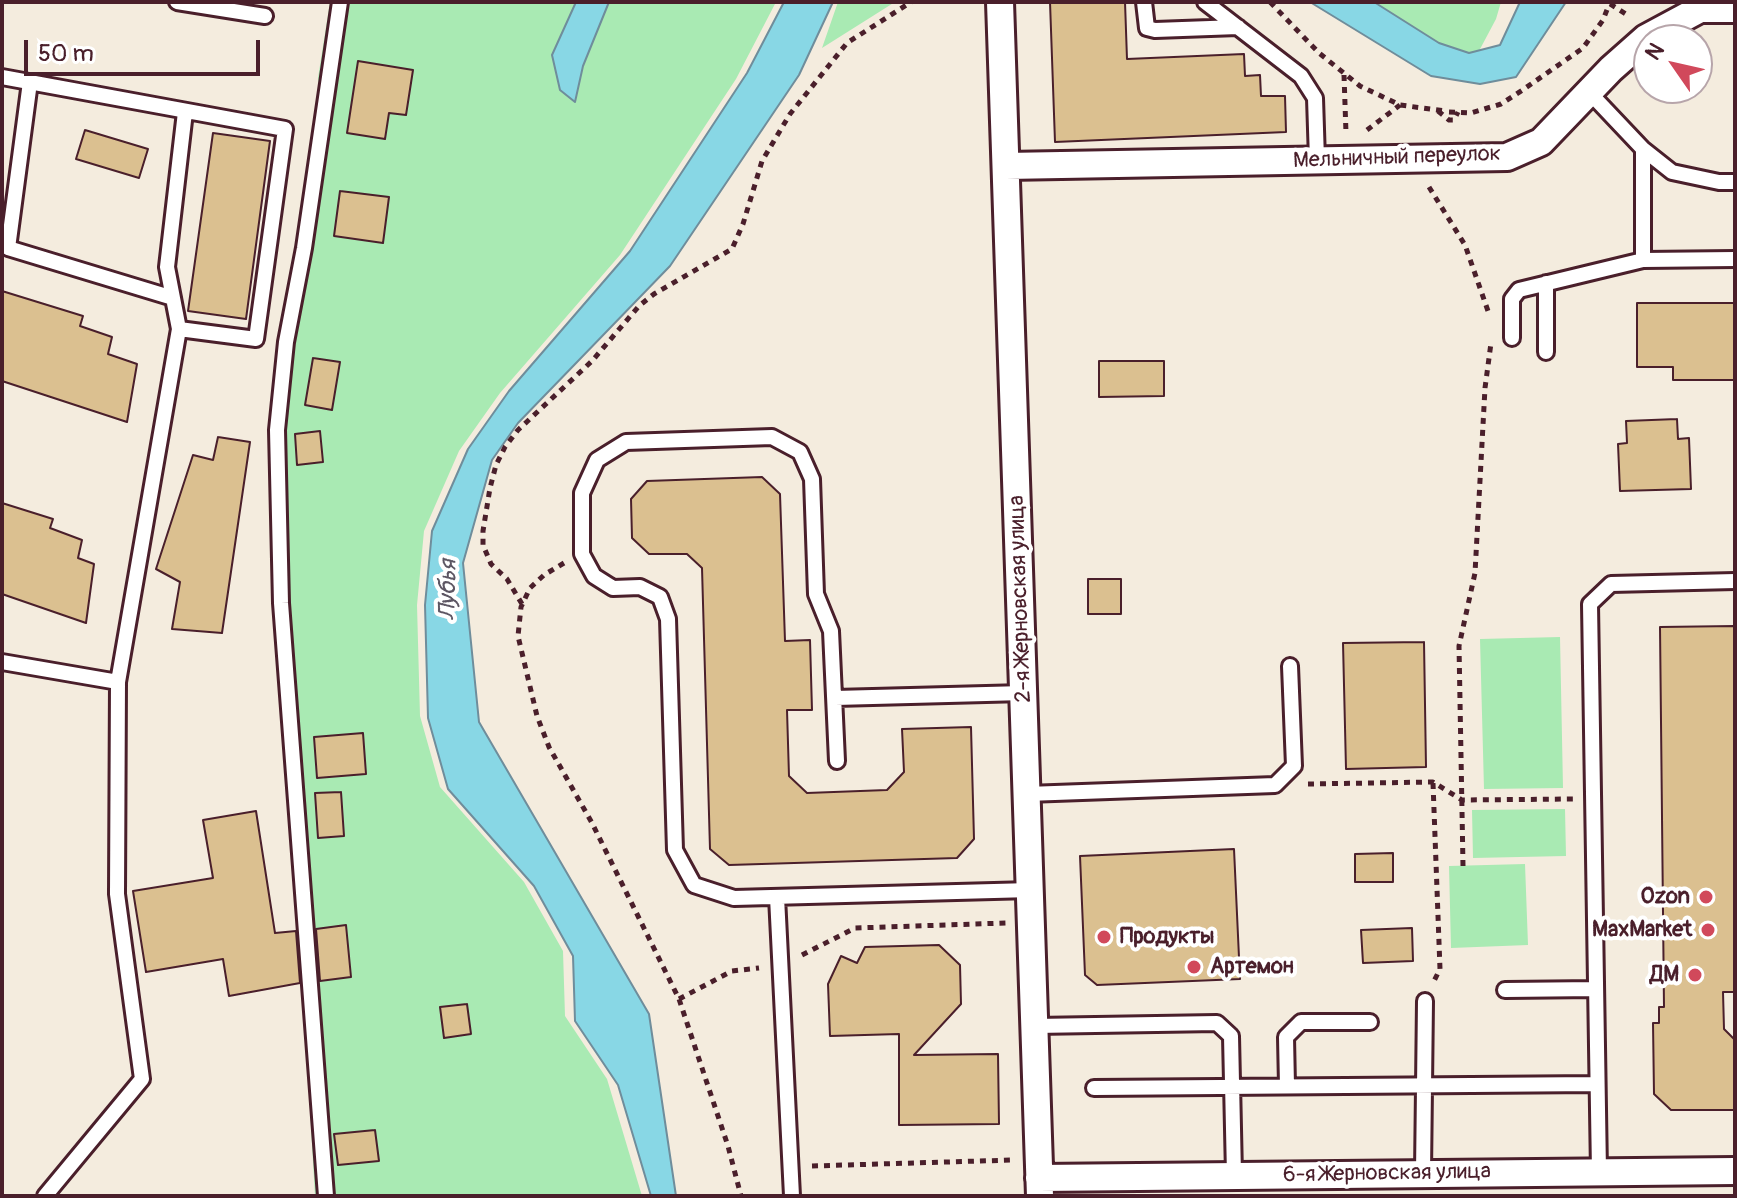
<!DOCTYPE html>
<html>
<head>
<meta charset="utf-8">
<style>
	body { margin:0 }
	#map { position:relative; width:1737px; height:1198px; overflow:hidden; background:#f4ecde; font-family:Pangolin,sans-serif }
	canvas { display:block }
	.frame { position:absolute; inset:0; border:4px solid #4a1f2b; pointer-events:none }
	.north { position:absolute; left:1633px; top:24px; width:80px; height:80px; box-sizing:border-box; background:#fff; border:2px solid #b7a5aa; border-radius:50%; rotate:304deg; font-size:22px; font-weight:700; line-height:32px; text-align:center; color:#4a1f2b }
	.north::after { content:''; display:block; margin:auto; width:28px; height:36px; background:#d1495b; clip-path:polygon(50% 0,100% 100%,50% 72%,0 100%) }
	.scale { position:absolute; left:24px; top:40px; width:236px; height:36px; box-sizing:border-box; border:4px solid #4a1f2b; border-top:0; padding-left:10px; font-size:24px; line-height:28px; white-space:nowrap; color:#4a1f2b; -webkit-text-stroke:6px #fff; paint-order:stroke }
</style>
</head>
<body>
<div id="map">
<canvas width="1737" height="1198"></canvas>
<div class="frame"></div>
<div class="north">N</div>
<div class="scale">50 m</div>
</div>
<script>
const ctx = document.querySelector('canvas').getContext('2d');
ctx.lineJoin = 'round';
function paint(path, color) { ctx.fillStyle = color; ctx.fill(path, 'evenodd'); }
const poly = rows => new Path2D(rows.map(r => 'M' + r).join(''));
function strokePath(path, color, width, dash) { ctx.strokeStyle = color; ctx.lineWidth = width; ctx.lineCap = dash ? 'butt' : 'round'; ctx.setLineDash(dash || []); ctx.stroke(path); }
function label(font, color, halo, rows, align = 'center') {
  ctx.font = font + ' Pangolin,sans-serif'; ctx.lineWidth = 8; ctx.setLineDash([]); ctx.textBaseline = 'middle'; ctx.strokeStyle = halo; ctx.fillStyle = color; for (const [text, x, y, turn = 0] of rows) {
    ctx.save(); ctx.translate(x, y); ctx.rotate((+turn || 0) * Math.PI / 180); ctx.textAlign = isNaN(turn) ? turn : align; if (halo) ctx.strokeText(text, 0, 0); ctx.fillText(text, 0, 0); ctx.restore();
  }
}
const green = poly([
	[330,2,776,2,736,79,620,255,500,393,459,451,424,531,417,605,420,716,440,787,524,882,563,951,565,1016,607,1079,642,1196,315,1196,270,419,321,105,318,78],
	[838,2,895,2,822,48],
	[1344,2,1501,2,1496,19,1479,51,1449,59],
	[1560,637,1563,788,1484,789,1480,639],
	[1565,809,1566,856,1473,858,1472,810],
	[1525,864,1528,945,1451,948,1449,866]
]);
const water = poly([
	[576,2,609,2,583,66,575,102,560,90,552,55,576,2],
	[784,2,833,2,799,75,670,266,518,423,492,460,463,563,479,722,649,1014,676,1196,651,1196,618,1085,575,1021,573,956,534,886,448,789,428,718,425,605,432,531,468,449,509,391,630,251,747,73,784,2],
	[1310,2,1374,2,1439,43,1469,53,1500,45,1520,2,1566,2,1516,77,1480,84,1431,76,1310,2]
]);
const building = poly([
	[1050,2,1125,2,1127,59,1244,54,1245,76,1260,75,1261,96,1285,96,1286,132,1055,142,1050,2],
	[358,61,413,70,406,115,389,113,385,139,347,133,358,61],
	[85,130,148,149,139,178,76,159,85,130],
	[213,133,270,141,246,319,188,311,213,133],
	[340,191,389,197,383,243,334,236,340,191],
	[2,291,83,316,80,326,112,337,108,354,137,364,127,422,2,381,2,291],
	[1637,303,1735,303,1735,380,1673,380,1673,367,1637,367,1637,303],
	[313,358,340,362,332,410,305,405,313,358],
	[1099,361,1164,361,1164,396,1099,397,1099,361],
	[1677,419,1678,439,1689,438,1691,489,1620,491,1618,444,1627,443,1626,421,1677,419],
	[320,431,323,462,297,465,295,434,320,431],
	[218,437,250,442,222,633,172,629,180,582,156,569,193,455,213,460,218,437],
	[762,477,780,494,785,641,810,640,812,710,787,710,789,776,807,793,887,790,904,772,902,729,971,727,974,839,957,858,729,865,710,849,702,568,687,554,649,554,632,538,631,499,647,481,762,477],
	[2,503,53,519,50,528,82,540,78,558,94,564,86,623,2,594,2,503],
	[1088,579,1121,579,1121,614,1088,614,1088,579],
	[1735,626,1735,992,1723,992,1724,1029,1735,1040,1735,1110,1671,1110,1654,1094,1653,1023,1659,1023,1659,1007,1664,1007,1660,627,1735,626],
	[1424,642,1426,767,1346,769,1343,643,1424,642],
	[363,733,366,774,317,778,314,737,363,733],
	[341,792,344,836,318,838,315,793,341,792],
	[256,811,275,933,296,931,300,983,229,996,223,959,146,972,133,891,213,878,203,820,256,811],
	[1234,849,1240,979,1097,985,1085,975,1080,856,1234,849],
	[1393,853,1393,882,1355,882,1355,854,1393,853],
	[346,925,351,977,320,981,316,929,346,925],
	[1412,928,1413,961,1363,963,1361,930,1412,928],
	[939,945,960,965,961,1004,914,1055,998,1054,999,1124,899,1125,899,1034,830,1036,828,984,841,956,857,963,865,947,939,945],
	[467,1004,471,1034,444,1038,440,1007,467,1004],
	[375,1130,379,1161,338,1165,334,1134,375,1130]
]);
const path = poly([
	[1270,2,1319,53,1360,86,1400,105,1445,111],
	[1610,4,1629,16],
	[1344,75,1346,133],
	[1438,111,1449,120,1454,120,1458,112],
	[1449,112,1471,113,1501,104,1524,89,1583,48,1603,20,1610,2],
	[1367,130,1400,105],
	[1429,187,1465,245,1488,311],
	[564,563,544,575,530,588,521,607,518,636,537,716,549,747,592,823,679,999,728,1146,741,1196],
	[522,604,507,579,491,564,483,545,483,531,490,488,496,465,505,447,518,430,592,361,639,306,654,294,732,249,743,224,762,161,790,114,847,43,911,2],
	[1433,783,1440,969,1433,983],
	[1308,784,1433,782,1462,800,1573,799],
	[1463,866,1459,646,1475,573,1485,388,1491,343],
	[802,955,855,928,1006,923],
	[679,999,732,971,759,968],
	[812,1166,1014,1160]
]);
const lane = poly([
	[177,2,265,16],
	[1144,2,1147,28,1155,30,1238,27],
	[1205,2,1301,76,1315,98,1317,160],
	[2,77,285,129,256,339,179,329],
	[30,82,8,248,173,298],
	[1590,93,1643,149,1672,172,1719,182,1735,182],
	[1643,260,1643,149],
	[1546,283,1546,352],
	[1512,338,1512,299,1519,290,1643,260,1735,259],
	[2,662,118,682],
	[835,698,1024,693],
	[837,761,831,631,816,594,812,479,800,452,772,437,626,442,597,460,582,493,582,554,594,576,613,588,640,587,660,597,668,619,675,850,694,885,734,898,1031,890],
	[1027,794,1275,785,1294,766,1290,666],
	[777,897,792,1196],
	[1505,990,1596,989],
	[1035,1026,1217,1023,1231,1036,1234,1175],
	[1287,1086,1286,1037,1301,1022,1370,1022],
	[1094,1088,1597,1084],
	[1599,1172,1590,604,1611,584,1735,581],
	[1423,1173,1425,1001],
	[45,1196,142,1079,117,894,118,682,179,329,167,267,185,112],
	[326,1196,281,603,277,430,286,342,304,248,340,2]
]);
const street = poly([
	[1000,2,1040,1196],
	[1006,166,1507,157,1541,142,1611,69,1646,38,1700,9,1735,9],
	[1039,1178,1735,1171]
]);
const markers = [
	[1706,897,8,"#d1495b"],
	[1708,930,8,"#d1495b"],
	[1104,937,8,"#d1495b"],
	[1194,967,8,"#d1495b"],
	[1695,975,8,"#d1495b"]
];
const streetNames = [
	["Мельничный переулок",1397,158,-2],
	["2-я Жерновская улица",1021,599,-92],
	["6-я Жерновская улица",1387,1174,-1]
];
const poiNames = [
	["Ozon",1690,897],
	["MaxMarket",1692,930],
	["Продукты",1120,937,"left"],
	["Артемон",1210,967,"left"],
	["ДМ",1679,975]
];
const waterNames = [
	["Лубья",449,590,-89]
];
paint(green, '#a9eab3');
paint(water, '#88d7e5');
strokePath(water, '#6f8d9b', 2);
paint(building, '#dbc090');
strokePath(building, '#4a1f2b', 2);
strokePath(lane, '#4a1f2b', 20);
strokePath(street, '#4a1f2b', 32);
strokePath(path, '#4a1f2b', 5, [6, 6]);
strokePath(lane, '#fff', 14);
strokePath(street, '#fff', 26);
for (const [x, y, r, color] of markers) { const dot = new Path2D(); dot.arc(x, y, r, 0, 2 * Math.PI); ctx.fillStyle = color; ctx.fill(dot); strokePath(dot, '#fff', 3); }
label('22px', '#4a1f2b', '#fff', streetNames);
label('bold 22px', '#4a1f2b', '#fff', poiNames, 'right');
label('italic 24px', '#5d5663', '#fff', waterNames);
</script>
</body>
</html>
